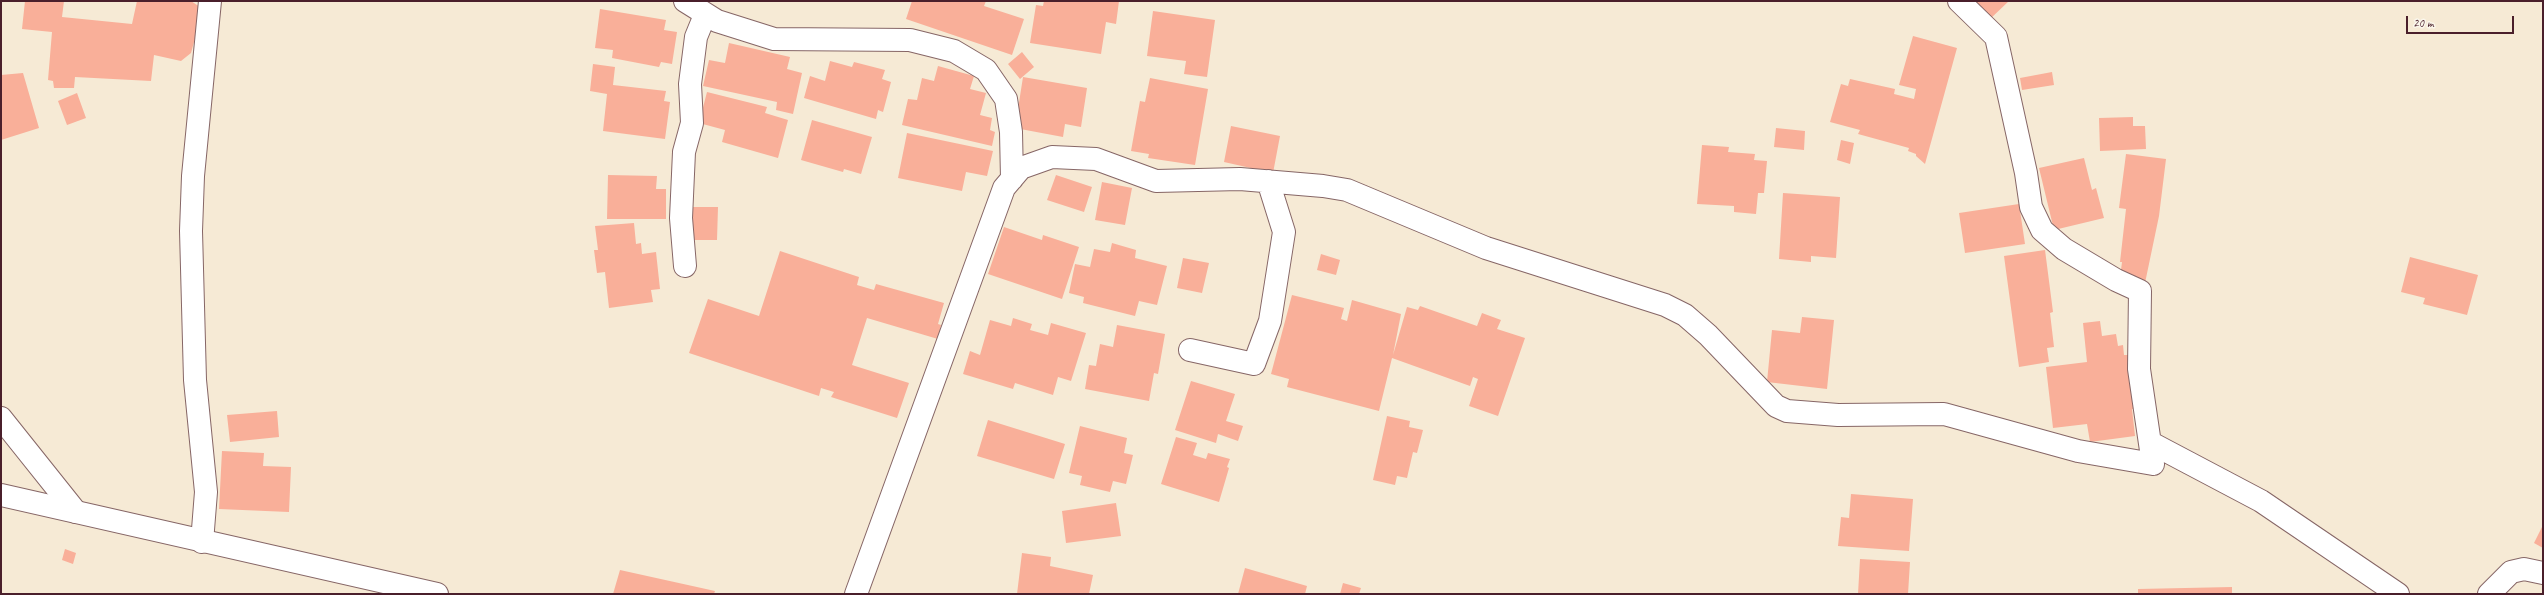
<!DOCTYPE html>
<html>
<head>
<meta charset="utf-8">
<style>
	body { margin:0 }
	#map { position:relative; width:2544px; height:595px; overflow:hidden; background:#f6ead5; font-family:Caveat,sans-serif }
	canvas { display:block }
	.frame { position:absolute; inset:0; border:2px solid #4a1f2b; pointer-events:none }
	.scale { position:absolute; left:2406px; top:16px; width:108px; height:18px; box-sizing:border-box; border:2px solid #4a1f2b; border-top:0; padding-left:5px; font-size:12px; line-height:14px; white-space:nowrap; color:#4a1f2b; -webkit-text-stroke:3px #fbf7ec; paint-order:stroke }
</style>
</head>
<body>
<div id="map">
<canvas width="2544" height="595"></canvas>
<div class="frame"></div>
<div class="scale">20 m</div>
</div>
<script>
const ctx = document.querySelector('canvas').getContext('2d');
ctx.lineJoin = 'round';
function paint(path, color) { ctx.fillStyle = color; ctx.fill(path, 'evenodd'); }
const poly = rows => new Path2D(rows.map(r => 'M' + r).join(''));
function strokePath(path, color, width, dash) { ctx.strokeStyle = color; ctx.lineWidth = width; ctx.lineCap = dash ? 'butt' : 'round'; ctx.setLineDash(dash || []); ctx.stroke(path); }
const building = poly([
	[25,1,64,1,62,17,132,24,137,1,191,1,203,9,191,53,181,61,154,55,151,81,75,77,74,88,54,88,53,81,48,80,52,32,22,29],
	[912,1,986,1,984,6,1024,19,1012,55,906,19],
	[1044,1,1119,1,1116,24,1106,22,1101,54,1030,43,1036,5,1043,6],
	[1972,1,2009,1,1990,19],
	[600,9,666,20,664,30,677,32,672,64,661,62,659,67,612,58,613,50,595,48],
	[1153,11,1215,20,1207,77,1184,74,1186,61,1147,56],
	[1913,36,1957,48,1925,164,1916,156,1916,154,1908,151,1909,148,1858,134,1860,130,1830,122,1841,84,1848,86,1850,79,1895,89,1894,94,1914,99,1916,89,1899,85],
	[729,43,790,57,787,69,802,73,793,114,776,110,777,102,703,86,709,60,725,63],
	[1022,52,1034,67,1020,79,1008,64],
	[830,61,852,67,854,62,885,70,882,79,891,82,883,112,878,110,876,119,804,98,810,76,825,81],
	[593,64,615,67,613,85,666,91,664,101,670,102,665,139,603,131,607,94,590,91],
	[938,66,974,76,970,89,986,93,980,115,992,118,990,130,995,132,992,146,902,125,908,99,917,100,922,78,934,81],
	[2052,72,2054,85,2022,90,2020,78],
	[23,73,39,128,1,140,1,75],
	[1023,77,1087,88,1081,127,1065,124,1063,137,1015,128],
	[1150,78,1208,89,1195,165,1148,158,1149,154,1131,151,1140,101,1145,102],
	[707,92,767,107,765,113,788,120,778,158,722,142,725,130,699,123],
	[77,93,86,118,67,125,58,101],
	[2133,117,2133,126,2145,126,2146,149,2100,151,2099,118],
	[812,120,872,137,861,174,844,169,843,172,801,160],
	[1231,126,1280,136,1273,173,1224,162],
	[1776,128,1805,131,1804,150,1774,147],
	[907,133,993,151,987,176,966,172,962,191,898,178],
	[1841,140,1854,143,1850,164,1837,160],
	[1702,145,1729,147,1728,152,1755,154,1754,160,1767,161,1764,193,1758,193,1756,214,1734,212,1734,206,1697,204],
	[2126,154,2166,159,2159,216,2145,283,2121,270,2122,262,2120,262,2126,209,2119,208],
	[2084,158,2092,190,2096,188,2104,218,2054,230,2039,168],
	[608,175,657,176,656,189,666,189,666,219,607,219],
	[1056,175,1092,187,1084,212,1047,200],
	[1102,182,1132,188,1125,225,1095,220],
	[1783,193,1840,197,1836,258,1811,256,1811,262,1779,259],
	[2019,204,2025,244,1965,253,1959,213],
	[688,207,718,207,717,240,688,240],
	[634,223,636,244,641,243,642,254,656,252,660,289,651,290,653,302,609,308,605,272,597,273,594,250,598,250,595,226],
	[1004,227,1042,240,1043,235,1079,247,1062,299,988,274],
	[1112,243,1136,250,1135,258,1167,266,1157,305,1139,301,1135,316,1083,303,1084,297,1069,293,1075,264,1090,267,1094,249,1110,252],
	[2045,250,2053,312,2050,313,2054,347,2047,348,2049,362,2019,367,2004,256],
	[780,251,859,277,857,285,874,290,876,284,944,303,938,324,941,325,938,339,867,318,852,365,909,383,897,418,831,397,834,392,821,388,819,396,689,353,708,299,759,316],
	[1321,254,1340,260,1336,275,1317,270],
	[2410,257,2478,275,2467,315,2423,304,2425,298,2401,292],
	[1183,258,1209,263,1202,293,1177,288],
	[1292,295,1344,308,1341,319,1347,321,1352,300,1401,314,1393,355,1407,307,1418,310,1420,306,1477,326,1482,313,1501,320,1497,329,1525,338,1498,416,1469,406,1478,379,1473,377,1470,386,1392,358,1379,411,1287,387,1289,379,1271,374],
	[1802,317,1834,320,1827,389,1767,382,1772,330,1800,333],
	[1013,318,1032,324,1030,330,1048,335,1051,323,1086,333,1071,381,1058,377,1053,395,1015,383,1013,389,963,374,970,351,980,355,990,320,1011,326],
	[2100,321,2102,336,2116,334,2118,346,2123,345,2124,355,2130,355,2137,409,2132,409,2135,436,2090,442,2087,424,2053,428,2046,367,2087,362,2083,323],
	[1117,325,1165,334,1158,374,1154,373,1149,401,1085,389,1089,365,1096,366,1100,344,1113,347],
	[1191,381,1235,394,1226,421,1243,426,1238,441,1218,434,1216,443,1175,430],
	[277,411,279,437,230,442,227,415],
	[1387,416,1410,421,1409,427,1423,430,1417,453,1413,452,1407,478,1397,476,1395,485,1373,480],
	[988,420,1065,444,1054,479,977,456],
	[1080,426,1127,438,1124,453,1133,455,1126,484,1113,481,1110,492,1080,485,1082,476,1069,473],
	[1176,437,1197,443,1193,455,1206,459,1208,453,1230,459,1227,467,1229,468,1219,502,1161,484],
	[222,451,264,453,263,466,291,467,289,512,219,509],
	[1851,494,1913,499,1909,551,1838,546,1841,517,1849,518],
	[1116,503,1121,536,1066,543,1062,511],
	[2543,525,2543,548,2534,543],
	[65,549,76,553,73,564,62,560],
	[1022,553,1051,557,1050,566,1093,575,1089,594,1017,594],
	[1860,559,1910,562,1908,594,1858,594],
	[1245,568,1307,586,1305,594,1238,594],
	[620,570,715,591,714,594,613,594],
	[1343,583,1361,588,1359,594,1340,594],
	[2232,587,2232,594,2138,594,2138,589]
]);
const street = poly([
	[685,1,717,21,774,39,910,40,954,51,986,70,1006,99,1011,132,1012,179],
	[1959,1,1996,37,2026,173,2031,207,2042,230,2064,249,2116,280,2140,291,2139,369,2153,464],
	[685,266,681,218,684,152,692,123,690,84,696,37,705,15],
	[1190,350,1254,364,1270,321,1284,232,1268,181],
	[1,418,76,512],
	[2153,458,2153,444,2261,501,2398,594],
	[202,542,206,492,195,380,191,231,193,176,210,1],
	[856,594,1004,188,1021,168,1052,157,1096,159,1156,181,1240,179,1323,186,1347,190,1486,248,1665,305,1685,315,1708,335,1776,406,1787,411,1838,415,1944,414,2078,451,2153,464],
	[2489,594,2511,572,2524,569,2543,573]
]);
const secondary = poly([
	[1,495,437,594]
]);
paint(building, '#f9af99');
strokePath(street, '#866666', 24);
strokePath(secondary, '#866666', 24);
strokePath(street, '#fff', 22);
strokePath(secondary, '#fff', 22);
</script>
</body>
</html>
